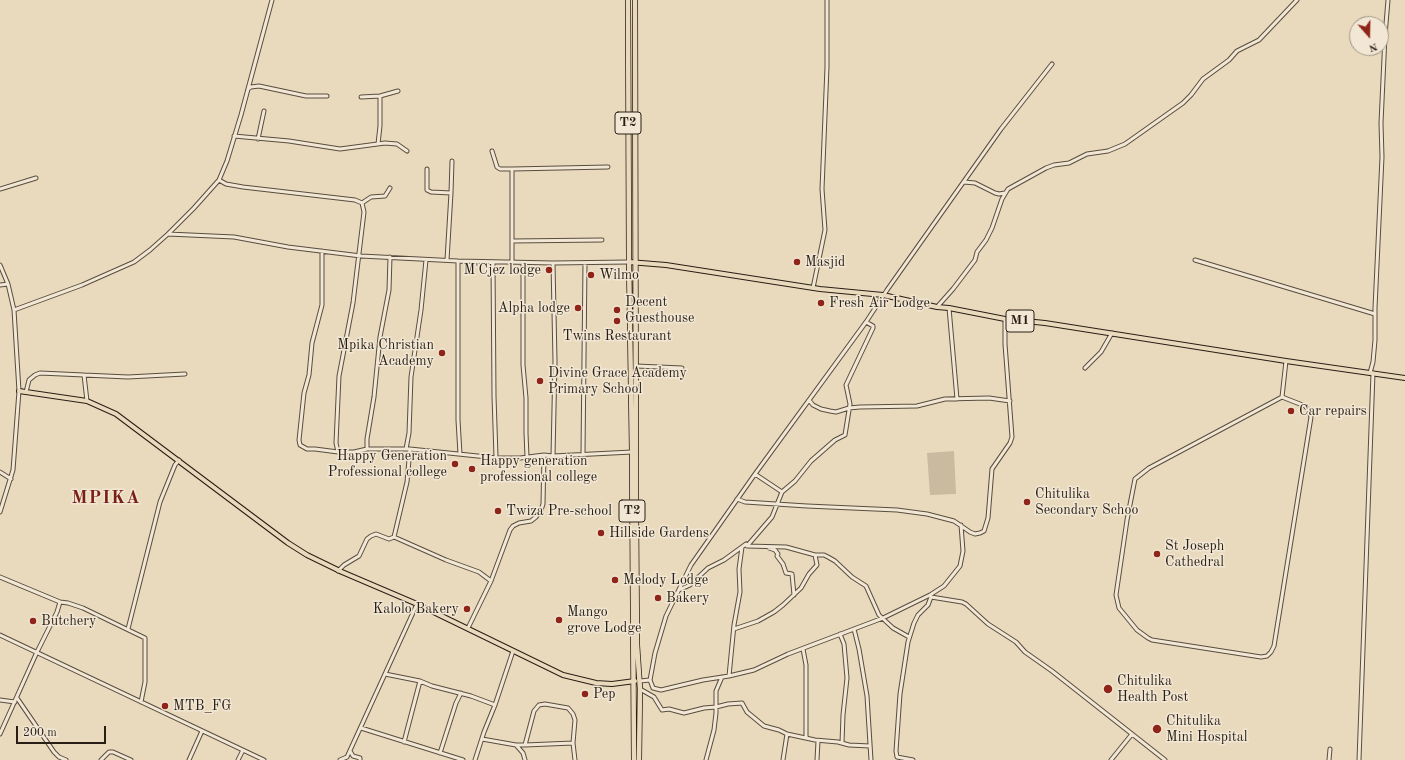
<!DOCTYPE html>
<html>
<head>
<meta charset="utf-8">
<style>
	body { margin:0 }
	#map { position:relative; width:1405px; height:760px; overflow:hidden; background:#eadabd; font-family:"Old Standard TT",serif }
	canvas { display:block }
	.north { position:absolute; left:1349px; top:16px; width:40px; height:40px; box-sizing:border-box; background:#f1e7d4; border:1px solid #a19788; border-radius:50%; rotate:160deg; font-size:11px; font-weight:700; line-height:16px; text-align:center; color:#281e15 }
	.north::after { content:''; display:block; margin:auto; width:14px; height:18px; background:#8f2418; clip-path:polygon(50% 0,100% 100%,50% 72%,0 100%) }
	.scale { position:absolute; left:16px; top:726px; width:90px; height:18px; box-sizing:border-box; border:2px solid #281e15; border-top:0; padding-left:5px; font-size:12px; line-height:14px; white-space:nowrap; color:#281e15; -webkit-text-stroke:3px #f1e7d4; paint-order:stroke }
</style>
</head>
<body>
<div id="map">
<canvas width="1405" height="760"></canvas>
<div class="north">N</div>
<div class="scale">200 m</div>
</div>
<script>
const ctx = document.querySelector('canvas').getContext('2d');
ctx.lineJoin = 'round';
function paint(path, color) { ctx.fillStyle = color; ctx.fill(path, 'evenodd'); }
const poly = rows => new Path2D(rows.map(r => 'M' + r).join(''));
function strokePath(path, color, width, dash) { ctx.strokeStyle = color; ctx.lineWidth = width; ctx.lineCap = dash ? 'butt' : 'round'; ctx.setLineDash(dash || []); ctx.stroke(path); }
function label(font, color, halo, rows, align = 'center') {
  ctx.font = font + ' "Old Standard TT",serif'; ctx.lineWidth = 3; ctx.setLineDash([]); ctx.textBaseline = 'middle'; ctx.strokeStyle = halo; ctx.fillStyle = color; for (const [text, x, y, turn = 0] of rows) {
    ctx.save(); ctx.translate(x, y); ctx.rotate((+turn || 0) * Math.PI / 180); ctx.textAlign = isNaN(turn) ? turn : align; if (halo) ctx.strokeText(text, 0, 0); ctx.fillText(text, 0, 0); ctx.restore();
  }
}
const green = poly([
	[954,451,956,494,930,495,927,453]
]);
const minor = poly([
	[248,89,251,87,259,86,306,96,327,96],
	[361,97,380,96,398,91],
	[234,136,289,141,340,149,385,143,397,144,407,151],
	[258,139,264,111],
	[378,144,380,126,380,96],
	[492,151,497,167,500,169,512,169],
	[427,169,427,190,431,192,451,193],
	[219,180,226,184,243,187,355,200,362,203,364,212,353,303,339,376,336,443,338,452,354,452,367,449,410,449,497,458,520,458,544,455,553,456,632,452],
	[964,182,975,183,995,193,999,194,1005,193],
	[0,189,36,178],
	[362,203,371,197,385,196,390,188],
	[168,234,234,237,288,247,361,256,458,261,553,263,629,262],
	[512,241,602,240],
	[322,251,322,305,312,343,309,375,304,393,299,440,300,445,307,449,315,449,338,452],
	[447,260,451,193,452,161],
	[1195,260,1375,314],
	[458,261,458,420,460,454],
	[493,262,494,396,496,457],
	[512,262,512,169,608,167],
	[523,263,523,365,526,398,526,433,527,457],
	[553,263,555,361,553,456],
	[0,265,8,284,14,310,19,391,13,470,0,512],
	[0,285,8,284],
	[813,288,825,230,822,189,827,67,827,0],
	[937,307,953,289,975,260,977,252,986,240,992,228,1002,199,1008,189,1046,168,1054,165,1069,163,1087,154,1108,151,1125,144,1183,103,1191,95,1203,79,1229,60,1237,51,1259,40,1297,0],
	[949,308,957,399],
	[14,310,82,285,134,262,150,250,168,234,194,208,219,180,227,161,241,115,272,0],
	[636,366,682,368],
	[1085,368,1101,352,1112,333],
	[1370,373,1373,362,1375,340,1375,308,1382,157,1381,123,1385,36,1388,0],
	[84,375,87,401],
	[26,392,29,380,35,375,40,373,128,377,185,374],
	[1282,397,1149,468,1135,479,1127,520,1116,595,1119,608,1137,630,1148,638,1152,640,1261,657,1267,656,1271,652,1274,646,1311,417,1308,409,1305,406,1282,397,1286,361],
	[809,400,813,405,821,409,830,411,836,412,849,408,860,407,917,406,945,399,989,398,1010,401],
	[367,449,367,439,374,397,380,337,389,290,390,257],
	[406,449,409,433,411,377,421,310,426,260],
	[583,454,585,263],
	[0,472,11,479],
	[755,474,782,492],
	[737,499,745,502,807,506,897,510,927,514,954,521,970,532,975,534,980,533,984,531,988,518,992,469,1010,443,1012,437,1005,344,1005,319],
	[394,537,446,560,479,572,491,581],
	[747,546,786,547,815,555,824,555,828,557,835,561,852,577,866,586,879,615,893,628,909,637],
	[769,548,775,550,778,554,777,556,783,564,786,573,792,574,794,595],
	[338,571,344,565,359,556,367,539,371,536,376,534,389,539,394,537,407,482,410,449],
	[0,577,60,602,57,612,37,652,0,734],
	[679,590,690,585,708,568,724,560,746,544,747,546,772,517,782,492,795,481,811,461,835,440,845,435,850,404,846,385,873,328,873,326,866,322],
	[930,595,931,597,962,602,966,604,988,624,1016,642,1025,652,1052,671,1165,760],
	[60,602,68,603,83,608,145,638,145,682,141,702],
	[468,628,491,581,510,530,513,526,519,523,531,521,536,517,541,510,543,504,544,455],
	[128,629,160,502,175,465,179,460],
	[734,629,758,621,774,612,783,605,801,588,809,574,817,565,815,555],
	[854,629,859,649,867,696,871,760],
	[840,634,844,644,847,678,843,715,842,743],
	[0,635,264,760],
	[803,649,806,665,806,738],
	[385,674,420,681,432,686,471,696,495,705],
	[729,676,734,625,740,592,739,569,742,547],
	[650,680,653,688,661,690,703,680,729,676,754,670,788,654,883,618,930,595,944,586,960,566,963,551,961,525],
	[640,681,650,680,655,653,666,616,691,565,755,474,866,322,887,290,1001,129,1052,64],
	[640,689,654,697,662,710,669,709,684,713,704,708,716,707,728,704,742,703,747,712,764,726,779,730,787,734,815,740,838,742,849,745,870,746],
	[17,698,54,752,59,757,66,760],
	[0,700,15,702],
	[361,728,463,760],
	[482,739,516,745,523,753,525,760],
	[404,742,420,681],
	[516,745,525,745,534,711,539,705,545,704,568,708,573,714,575,720,573,743,575,760],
	[525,745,573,743],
	[350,751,353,756,360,758,360,760],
	[440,753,456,703,461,693],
	[101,760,109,752,113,752,131,760],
	[189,760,202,731],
	[238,760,243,750],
	[340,760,347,757,417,604],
	[475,760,484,732,495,705,513,651],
	[706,760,714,730,716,713,716,691,722,677],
	[783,760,787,734],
	[817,760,818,741],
	[913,760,897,757,896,751,900,694,908,642,914,623,918,615,928,605,931,597],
	[1111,760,1132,734],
	[1329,760,1330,749],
	[1359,760,1373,373]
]);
const major = poly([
	[629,262,666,265,820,289,883,295,937,307,949,308,1005,319,1045,323,1286,361,1405,378],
	[19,391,87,401,116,414,288,543,307,555,342,572,417,604,563,675,596,683,612,684,635,681]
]);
const highway = poly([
	[628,0,629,262,632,452,634,760],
	[635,0,636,508,637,645,640,689,639,760]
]);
const markers = [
	[797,262,4,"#8f2418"],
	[549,270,4,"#8f2418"],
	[591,275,4,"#8f2418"],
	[821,303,4,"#8f2418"],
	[578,308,4,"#8f2418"],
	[617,310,4,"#8f2418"],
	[617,321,4,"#8f2418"],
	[442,353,4,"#8f2418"],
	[540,381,4,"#8f2418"],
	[1291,411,4,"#8f2418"],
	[455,464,4,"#8f2418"],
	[472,469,4,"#8f2418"],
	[1027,502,4,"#8f2418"],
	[498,511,4,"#8f2418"],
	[601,533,4,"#8f2418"],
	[1157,554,4,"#8f2418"],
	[615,580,4,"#8f2418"],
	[658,598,4,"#8f2418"],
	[467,609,4,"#8f2418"],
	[559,620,4,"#8f2418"],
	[33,621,4,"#8f2418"],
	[1108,689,5,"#8f2418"],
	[585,694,4,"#8f2418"],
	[165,706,4,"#8f2418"],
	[1157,729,5,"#8f2418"]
];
const shields = [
	[628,123,26],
	[1020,321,28],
	[632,511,26]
];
const shieldNames = [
	["T2",628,123],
	["M1",1020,321],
	["T2",632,511]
];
const poiNames = [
	["Masjid",805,262],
	["M'Cjez lodge",541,270,"right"],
	["Wilmo",599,275],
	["Decent",625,302],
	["Guesthouse",625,318],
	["Fresh Air Lodge",829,303],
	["Alpha lodge",570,308,"right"],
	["Twins Restaurant",617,336,"center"],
	["Mpika Christian",434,345,"right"],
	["Academy",434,361,"right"],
	["Divine Grace Academy",548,373],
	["Primary School",548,389],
	["Car repairs",1299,411],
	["Happy Generation",447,456,"right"],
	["Professional college",447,472,"right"],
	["Happy generation",480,461],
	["professional college",480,477],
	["Chitulika",1035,494],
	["Secondary Schoo",1035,510],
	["Twiza Pre-school",506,511],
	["Hillside Gardens",609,533],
	["St Joseph",1165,546],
	["Cathedral",1165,562],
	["Melody Lodge",623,580],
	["Bakery",666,598],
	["Kalolo Bakery",459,609,"right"],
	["Mango",567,612],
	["grove Lodge",567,628],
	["Butchery",41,621],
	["Chitulika",1117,681],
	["Health Post",1117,697],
	["Pep",593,694],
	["MTB_FG",173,706],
	["Chitulika",1166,721],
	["Mini Hospital",1166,737]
];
const districtNames = [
	["MPIKA",106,498]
];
paint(green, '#c9baa0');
strokePath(minor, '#584d3f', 5);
strokePath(major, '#281e15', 6);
strokePath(highway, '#281e15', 6);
strokePath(minor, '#f1e7d4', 3);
strokePath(major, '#eadabd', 4);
strokePath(highway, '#eadabd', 4.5);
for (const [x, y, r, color] of markers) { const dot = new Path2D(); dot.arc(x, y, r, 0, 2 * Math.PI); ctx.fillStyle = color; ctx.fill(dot); strokePath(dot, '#f1e7d4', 1.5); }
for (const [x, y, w] of shields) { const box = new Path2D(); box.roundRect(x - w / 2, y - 11, w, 22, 3); ctx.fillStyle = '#f1e7d4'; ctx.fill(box); strokePath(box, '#281e15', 1); }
label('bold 13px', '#281e15', null, shieldNames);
label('14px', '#281e15', '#f1e7d4', poiNames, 'left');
ctx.letterSpacing = '1px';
label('bold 18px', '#7a1f14', '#f1e7d4', districtNames);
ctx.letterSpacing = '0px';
</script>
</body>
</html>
